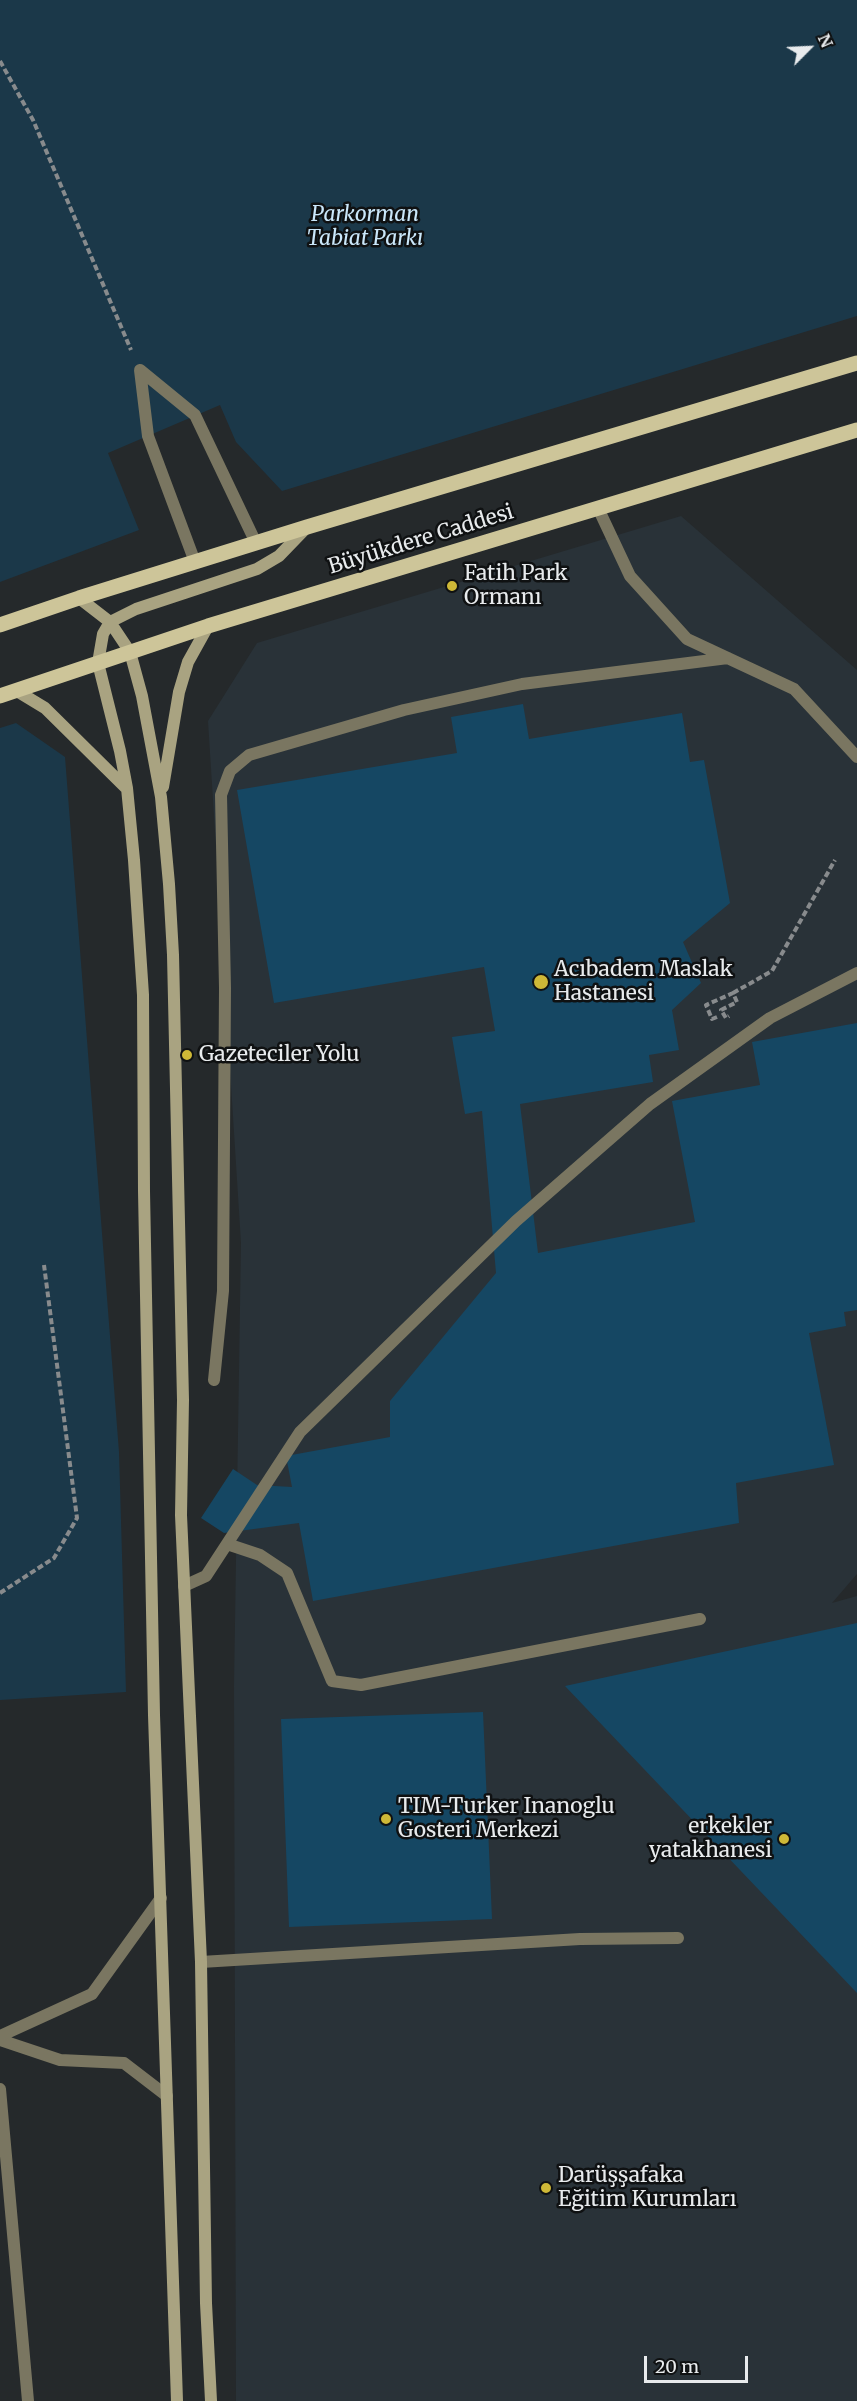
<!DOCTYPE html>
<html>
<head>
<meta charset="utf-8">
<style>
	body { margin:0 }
	#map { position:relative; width:857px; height:2401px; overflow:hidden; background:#25292b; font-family:Merriweather,serif }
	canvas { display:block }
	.north { position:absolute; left:779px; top:18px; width:60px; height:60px; -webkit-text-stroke:4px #0f1112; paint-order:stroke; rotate:66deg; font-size:16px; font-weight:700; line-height:24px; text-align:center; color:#e8ebed }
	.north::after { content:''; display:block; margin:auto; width:21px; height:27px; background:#e8ebed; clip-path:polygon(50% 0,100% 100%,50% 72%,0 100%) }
	.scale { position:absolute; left:644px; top:2356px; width:104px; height:27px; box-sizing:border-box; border:3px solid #e8ebed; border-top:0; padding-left:8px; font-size:18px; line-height:21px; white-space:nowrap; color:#e8ebed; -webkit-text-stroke:4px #0f1112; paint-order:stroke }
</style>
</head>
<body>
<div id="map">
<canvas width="857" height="2401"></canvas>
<div class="north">N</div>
<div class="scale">20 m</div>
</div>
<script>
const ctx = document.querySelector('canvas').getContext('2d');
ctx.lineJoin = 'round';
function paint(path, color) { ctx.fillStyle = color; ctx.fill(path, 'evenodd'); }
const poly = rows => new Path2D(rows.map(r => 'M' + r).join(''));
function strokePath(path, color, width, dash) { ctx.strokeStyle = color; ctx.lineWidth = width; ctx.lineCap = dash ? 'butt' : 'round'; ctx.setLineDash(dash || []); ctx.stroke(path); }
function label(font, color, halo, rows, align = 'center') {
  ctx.font = font + ' Merriweather,serif'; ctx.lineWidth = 5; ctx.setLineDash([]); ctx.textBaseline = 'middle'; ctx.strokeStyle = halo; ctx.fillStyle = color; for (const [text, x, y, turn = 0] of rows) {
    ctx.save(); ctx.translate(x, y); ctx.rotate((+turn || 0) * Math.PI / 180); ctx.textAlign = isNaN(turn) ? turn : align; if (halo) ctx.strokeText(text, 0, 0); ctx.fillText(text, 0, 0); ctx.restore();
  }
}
const built = poly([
	[681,516,857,670,857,1574,832,1603,857,1596,857,2401,236,2401,234,1686,241,1243,208,721,257,643]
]);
const green = poly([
	[0,0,857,0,857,316,282,491,236,442,220,405,108,453,139,530,0,582],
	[16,723,65,757,119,1452,126,1692,0,1700,0,728]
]);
const building = poly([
	[523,704,529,739,682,713,690,762,704,760,730,903,683,942,701,983,672,1010,679,1050,649,1055,653,1082,520,1104,538,1253,695,1222,672,1101,760,1085,752,1042,857,1023,857,1310,844,1312,846,1326,809,1333,834,1465,736,1483,739,1523,313,1601,299,1523,224,1533,201,1518,233,1469,257,1485,292,1487,286,1456,390,1437,390,1401,496,1273,482,1111,465,1114,452,1037,495,1031,484,967,274,1003,237,790,457,753,451,717],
	[857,1623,857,1993,565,1686],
	[483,1712,492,1919,289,1927,281,1719]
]);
const path = poly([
	[0,61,33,120,131,350],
	[733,993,772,971,835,860],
	[717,1017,712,1019,706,1005,733,993,737,1002,721,1010,726,1018,729,1016],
	[0,1593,54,1558,77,1518,44,1265]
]);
const lane = poly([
	[598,508,630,576,687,639,794,689,857,757],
	[214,1380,223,1291,225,988,221,795,230,771,249,755,404,710,522,684,728,658],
	[227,1544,260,1555,287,1573,332,1681,361,1685,700,1619],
	[184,1586,206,1576,300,1432,516,1221,650,1104,770,1018,857,973],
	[0,2036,92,1994,161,1898],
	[0,2040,60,2060,124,2063,167,2096],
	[0,2089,28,2401]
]);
const street = poly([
	[195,562,148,436,140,370,195,415,256,543],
	[201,1962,580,1939,678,1938]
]);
const secondary = poly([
	[79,598,110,622,130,652,142,696,161,797,169,884,173,955,183,1400,181,1515,201,1962,206,2303,211,2401],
	[17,691,45,708,126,788],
	[163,787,179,692,188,662,208,626],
	[177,2401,154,1715,144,1191,143,995,134,860,127,788,120,751,98,663,103,634,110,622,136,609,257,569,279,556,307,527]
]);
const primary = poly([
	[0,625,79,598,307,527,857,363],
	[0,696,208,626,857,430]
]);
const markers = [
	[452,586,6,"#ceb837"],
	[541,982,8,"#ceb837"],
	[187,1055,6,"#ceb837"],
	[386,1819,6,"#ceb837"],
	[784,1839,6,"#ceb837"],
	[546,2188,6,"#ceb837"]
];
const parkNames = [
	["Parkorman",365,215],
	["Tabiat Parkı",365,239]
];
const streetNames = [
	["Büyükdere Caddesi",421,540,-17]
];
const poiNames = [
	["Fatih Park",464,574],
	["Ormanı",464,598],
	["Acıbadem Maslak",554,970],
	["Hastanesi",554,994],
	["Gazeteciler Yolu",199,1055],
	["TIM-Turker Inanoglu",398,1807],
	["Gosteri Merkezi",398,1831],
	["erkekler",772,1827,"right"],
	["yatakhanesi",772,1851,"right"],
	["Darüşşafaka",558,2176],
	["Eğitim Kurumları",558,2200]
];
paint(built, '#293238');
paint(green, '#1b3849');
paint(building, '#154763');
strokePath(path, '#888b8d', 4, [6, 3]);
strokePath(lane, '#7a7661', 12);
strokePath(street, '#7a7661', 12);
strokePath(secondary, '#a9a381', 12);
strokePath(primary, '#cdc599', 15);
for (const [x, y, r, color] of markers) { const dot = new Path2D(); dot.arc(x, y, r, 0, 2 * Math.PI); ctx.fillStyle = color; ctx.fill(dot); strokePath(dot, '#0f1112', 2); }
label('italic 21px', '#cae7fa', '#0f1112', parkNames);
label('21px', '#e8ebed', '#0f1112', streetNames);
label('21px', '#e8ebed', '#0f1112', poiNames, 'left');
</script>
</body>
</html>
